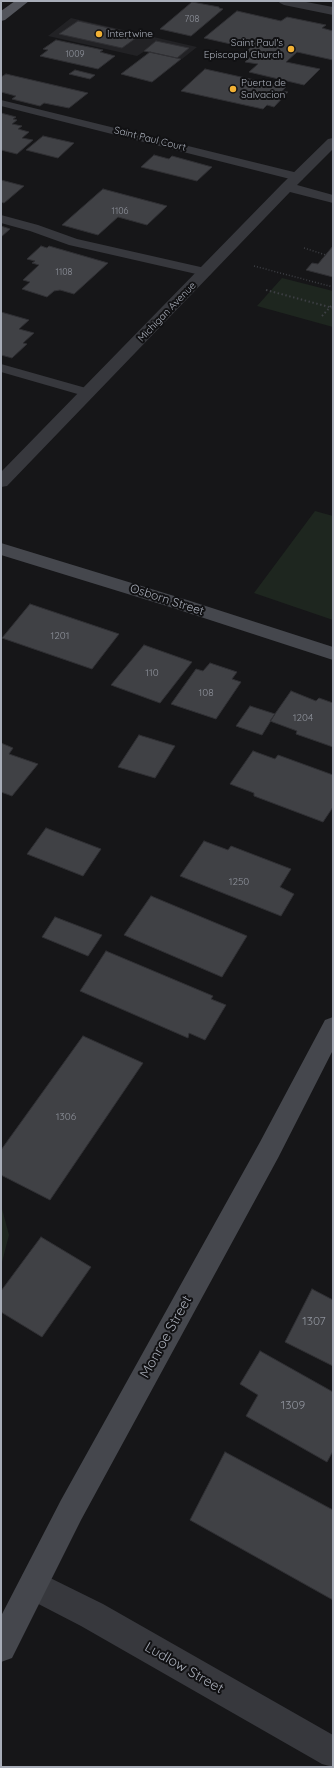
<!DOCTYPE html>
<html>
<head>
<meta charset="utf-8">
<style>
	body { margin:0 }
	#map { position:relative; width:334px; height:1768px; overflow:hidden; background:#161618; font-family:Quicksand,sans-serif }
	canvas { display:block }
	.frame { position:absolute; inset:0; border:2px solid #a8adb8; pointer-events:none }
</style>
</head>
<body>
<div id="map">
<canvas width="334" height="1768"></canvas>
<div class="frame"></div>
</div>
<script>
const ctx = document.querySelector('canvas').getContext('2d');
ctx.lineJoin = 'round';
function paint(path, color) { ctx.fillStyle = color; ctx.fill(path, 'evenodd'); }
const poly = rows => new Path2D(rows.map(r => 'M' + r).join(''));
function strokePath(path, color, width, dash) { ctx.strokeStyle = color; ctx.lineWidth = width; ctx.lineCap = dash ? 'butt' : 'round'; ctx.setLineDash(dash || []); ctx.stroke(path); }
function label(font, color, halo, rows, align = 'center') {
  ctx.font = font + ' Quicksand,sans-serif'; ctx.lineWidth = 4; ctx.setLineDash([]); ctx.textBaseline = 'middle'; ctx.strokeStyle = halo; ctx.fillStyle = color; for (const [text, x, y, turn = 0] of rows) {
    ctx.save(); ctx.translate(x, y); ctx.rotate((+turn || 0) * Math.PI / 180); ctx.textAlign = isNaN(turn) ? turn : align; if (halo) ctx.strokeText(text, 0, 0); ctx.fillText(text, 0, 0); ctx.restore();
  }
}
const built = poly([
	[71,18,197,47,182,59,145,51,137,56,48,36]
]);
const green = poly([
	[282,278,333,291,333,327,257,306],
	[315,511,333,516,333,620,254,593],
	[1,1205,9,1235,1,1266]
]);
const building = poly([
	[192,2,219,7,219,8,223,9,191,36,160,29,192,2],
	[237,11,281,21,287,17,326,25,322,28,333,31,333,60,297,52,286,62,320,69,304,85,249,72,258,64,245,62,253,54,245,53,253,45,248,44,244,47,204,38,237,11],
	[78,21,140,35,122,48,59,34,78,21],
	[56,40,103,50,100,52,115,56,98,69,40,56,48,50,43,49,56,40],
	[156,41,189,48,177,58,144,51,156,41],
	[150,52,181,59,152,82,121,74,150,52],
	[205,69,286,87,282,91,288,92,274,107,267,105,263,109,181,91,205,69],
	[75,70,95,75,90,79,69,74,75,70],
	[6,74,88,93,69,108,44,103,40,106,12,99,16,96,1,92,1,77,6,74],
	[1,113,16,117,13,119,17,120,12,124,22,126,18,129,29,132,22,138,33,140,17,154,1,150,1,113],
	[43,136,74,143,58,158,26,150,43,136],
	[154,155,169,159,172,156,212,167,197,181,141,167,154,155],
	[1,180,24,186,4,203,1,202,1,180],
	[103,189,167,206,147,225,118,217,98,235,62,225,103,189],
	[1,226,10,229,1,237,1,226],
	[41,246,47,248,49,246,108,263,74,294,60,290,54,291,47,297,22,289,30,282,23,280,39,265,32,263,35,261,27,259,41,246],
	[333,246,333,277,306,270,312,263,318,264,333,246],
	[1,312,29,320,19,329,34,333,23,343,27,344,12,358,1,355,1,312],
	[30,604,119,634,92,669,2,638,30,604],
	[144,645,192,662,160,703,111,685,144,645],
	[210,663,237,672,232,679,241,682,216,719,171,704,196,669,203,671,210,663],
	[291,691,316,701,319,698,333,703,333,747,296,734,297,731,270,721,291,691],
	[250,706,275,714,262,735,236,726,250,706],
	[139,735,175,746,155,778,118,767,139,735],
	[1,743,13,748,9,754,38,764,12,796,1,792,1,743],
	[253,751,275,759,278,755,333,775,333,807,323,822,254,796,254,793,230,784,253,751],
	[46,828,101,849,83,876,27,854,46,828],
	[204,841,228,850,231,846,291,869,280,887,294,894,281,916,180,876,204,841],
	[151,896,247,936,222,977,124,935,151,896],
	[55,917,102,935,88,956,42,937,55,917],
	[106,951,213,996,211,999,226,1005,205,1040,189,1033,188,1038,80,991,106,951],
	[83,1036,143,1063,50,1200,1,1175,1,1150,83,1036],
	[41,1237,91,1267,42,1337,1,1312,1,1291,41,1237],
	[312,1289,333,1300,333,1366,285,1342,312,1289],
	[260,1351,333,1392,333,1451,327,1462,246,1416,258,1395,240,1384,260,1351],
	[225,1452,333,1510,333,1600,190,1520,225,1452]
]);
const pathFar1 = poly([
	[304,248,326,255],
	[254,266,333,287]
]);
const path = poly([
	[266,290,333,308],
	[322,316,333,304]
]);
const lane = poly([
	[1,100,302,174,304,177,302,180,298,181,1,106,1,100],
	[1,215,38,225,77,239,205,268,210,269,211,272,210,275,205,276,69,245,30,231,1,223,1,215],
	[1,364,93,390,95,393,93,396,88,397,1,372,1,364]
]);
const street = poly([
	[278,1,301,1,333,7,333,15,284,5,280,3,278,1],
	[333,138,333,149,297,185,333,195,333,203,290,192,7,486,1,487,1,472,282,184,328,139,333,138],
	[34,1570,103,1604,333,1735,333,1767,322,1764,81,1626,23,1596,19,1585,23,1574,34,1570]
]);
const secondary = poly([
	[1,543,184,599,333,647,333,660,170,607,1,555,1,543],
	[333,1017,333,1050,278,1158,81,1520,12,1658,1,1662,1,1616,61,1500,260,1142,325,1020,333,1017]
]);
const primary = poly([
	[15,1,29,1,5,20,1,21,1,11,15,1]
]);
const markers = [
	[99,34,4,"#f2b134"],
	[291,49,4,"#f2b134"],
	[233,89,4,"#f2b134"]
];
const farNumbernames = [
	["708",192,19],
	["1009",75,54],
	["1106",120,211],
	["1108",64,272]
];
const farPoinames = [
	["Intertwine",107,34],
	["Saint Paul's",283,43,"right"],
	["Episcopal Church",283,55,"right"],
	["Puerta de",241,83],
	["Salvacion",241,95]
];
const farStreetnames = [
	["Saint Paul Court",150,139,14],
	["Michigan Avenue",167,312,-46]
];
const numberNames = [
	["1201",60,636],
	["110",152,673],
	["108",206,693],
	["1204",303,718],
	["1250",239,882],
	["1306",66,1117]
];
const streetNames = [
	["Osborn Street",167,600,18]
];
const nearNumbernames = [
	["1307",314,1321],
	["1309",293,1405]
];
const nearStreetnames = [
	["Monroe Street",166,1337,-61],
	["Ludlow Street",184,1668,30]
];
paint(built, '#222225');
paint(green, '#1e261f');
paint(building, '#404145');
strokePath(building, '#303034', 1);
strokePath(pathFar1, '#3d3f44', 1.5, [1, 2]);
strokePath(path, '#3d3f44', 2, [1.5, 2.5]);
paint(lane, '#37383d');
paint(street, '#37383d');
paint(secondary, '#45474d');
paint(primary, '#53555c');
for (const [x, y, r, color] of markers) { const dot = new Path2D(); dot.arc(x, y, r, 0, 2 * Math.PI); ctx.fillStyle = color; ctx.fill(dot); strokePath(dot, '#111113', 1.5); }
label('9px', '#8e929b', null, farNumbernames);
label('10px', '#a8adb8', '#111113', farPoinames, 'left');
label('10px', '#a8adb8', '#111113', farStreetnames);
label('10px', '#8e929b', null, numberNames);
label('12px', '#a8adb8', '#111113', streetNames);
label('12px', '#8e929b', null, nearNumbernames);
label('14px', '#a8adb8', '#111113', nearStreetnames);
</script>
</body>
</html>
